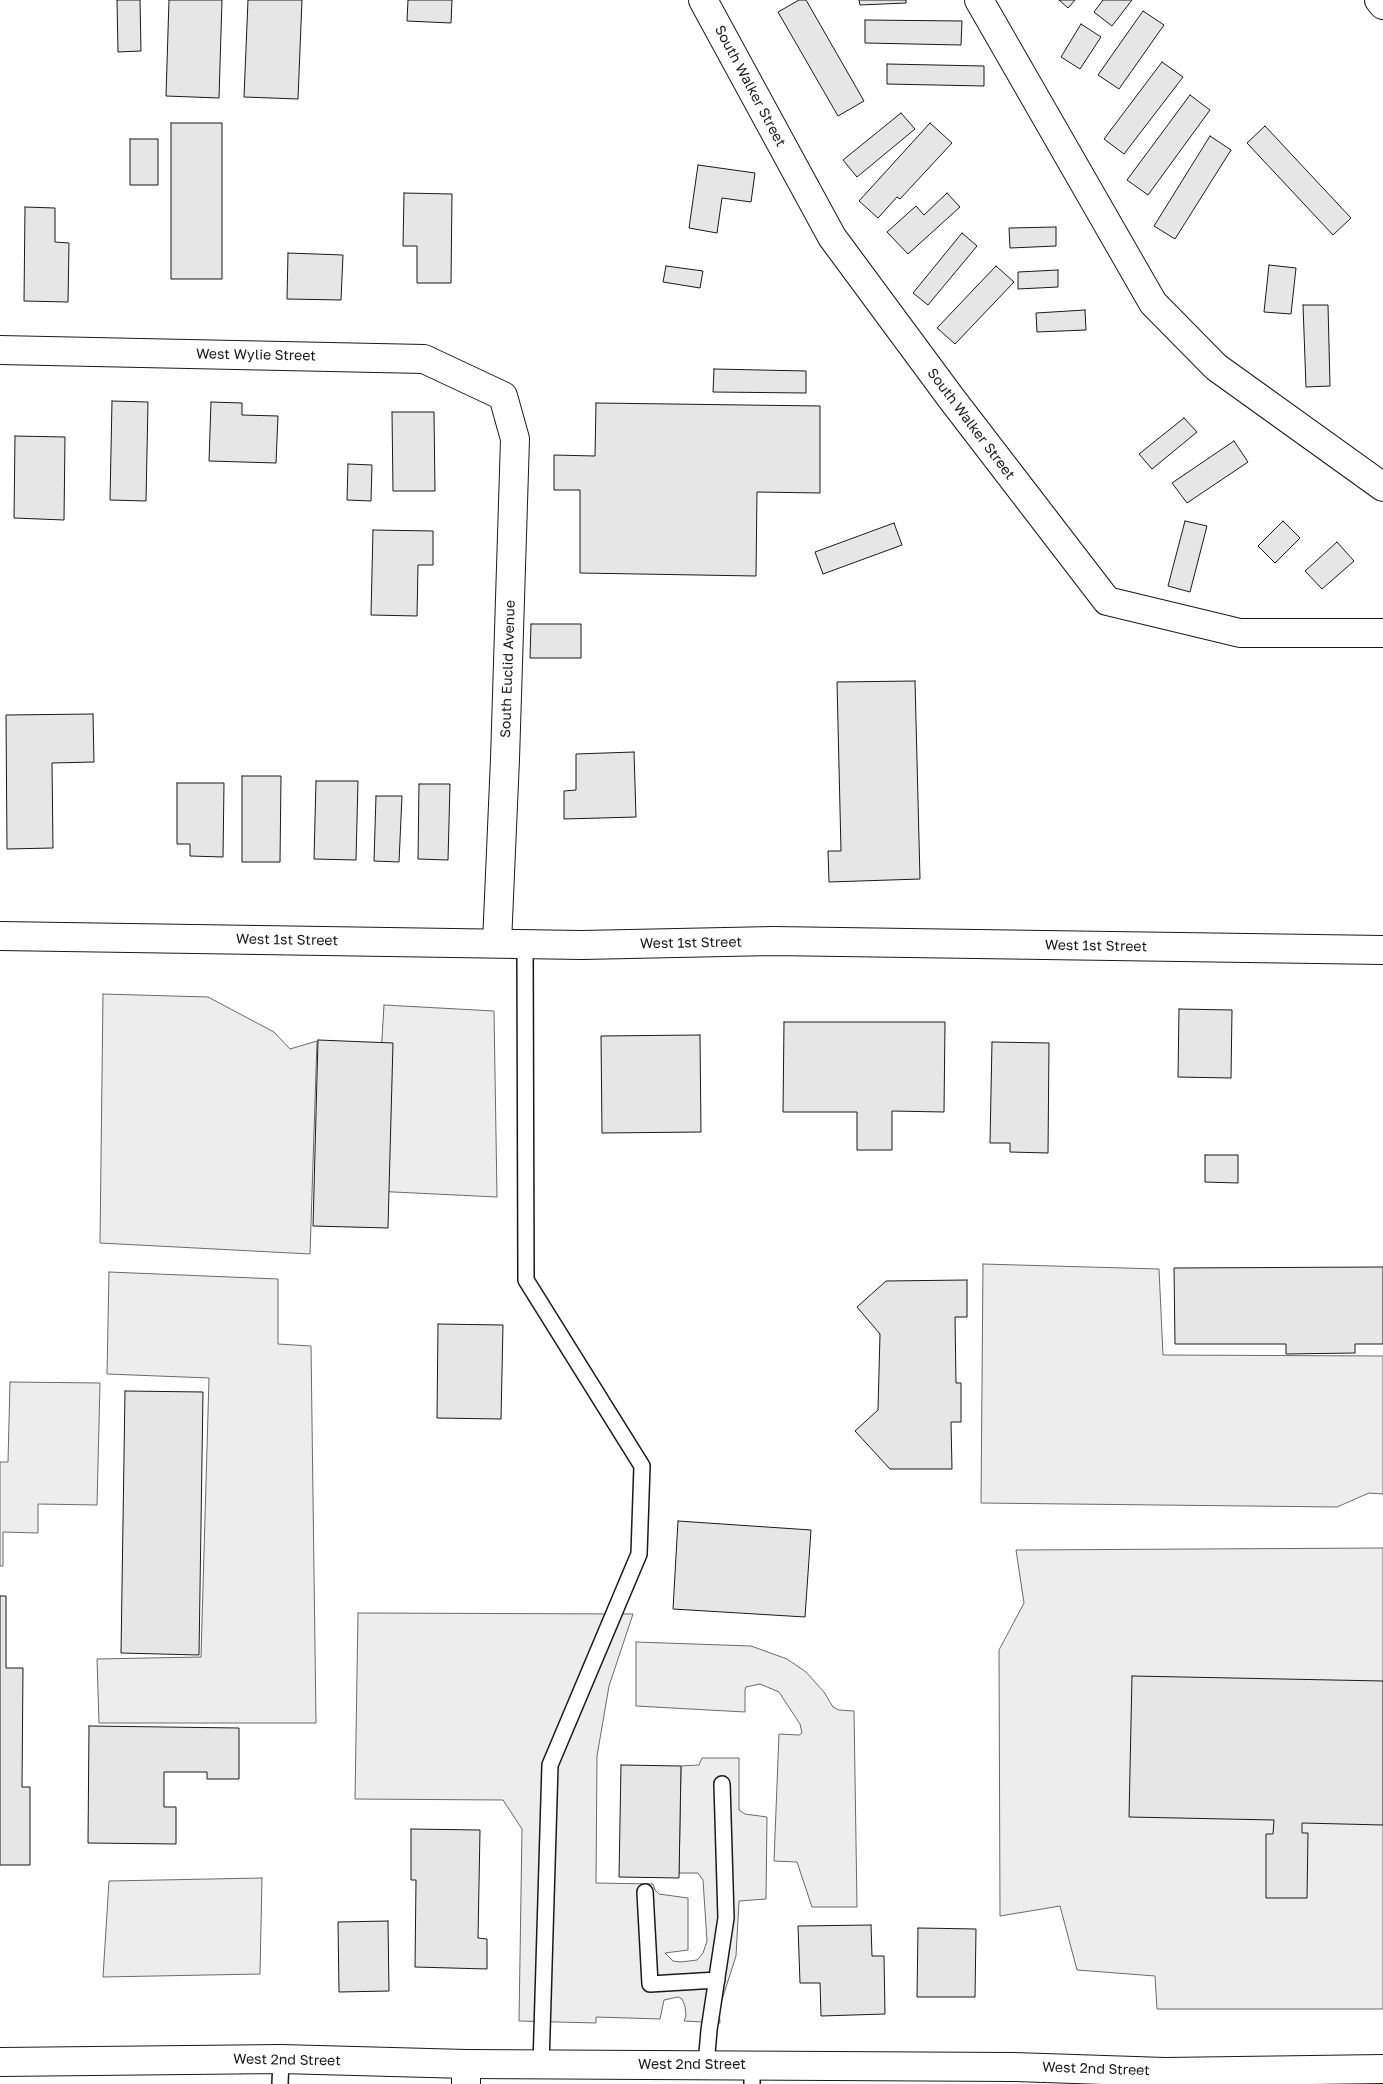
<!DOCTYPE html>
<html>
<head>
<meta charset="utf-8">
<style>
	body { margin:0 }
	canvas { display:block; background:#fff }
</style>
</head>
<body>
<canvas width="1383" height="2084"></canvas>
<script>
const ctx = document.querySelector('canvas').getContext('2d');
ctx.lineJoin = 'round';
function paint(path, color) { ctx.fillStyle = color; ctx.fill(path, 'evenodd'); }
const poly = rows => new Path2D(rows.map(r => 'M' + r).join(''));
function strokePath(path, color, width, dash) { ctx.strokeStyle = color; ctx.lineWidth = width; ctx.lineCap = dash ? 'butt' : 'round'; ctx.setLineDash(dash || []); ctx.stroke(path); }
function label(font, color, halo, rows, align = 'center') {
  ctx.font = font + ' "Golos Text",sans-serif'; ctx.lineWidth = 4; ctx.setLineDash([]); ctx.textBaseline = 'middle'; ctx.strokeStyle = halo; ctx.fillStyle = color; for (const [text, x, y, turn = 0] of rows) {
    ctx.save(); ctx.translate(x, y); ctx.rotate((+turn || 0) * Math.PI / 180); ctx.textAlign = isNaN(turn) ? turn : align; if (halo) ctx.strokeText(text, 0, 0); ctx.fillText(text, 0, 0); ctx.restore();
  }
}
const parking = poly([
	[103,994,208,997,274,1032,290,1049,317,1041,310,1254,100,1243,103,994],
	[384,1005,494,1011,497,1197,373,1191,384,1005],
	[983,1264,1159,1269,1163,1355,1383,1356,1383,1494,1369,1493,1337,1507,981,1503,983,1264],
	[109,1272,278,1279,278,1344,311,1346,316,1723,99,1723,97,1659,201,1657,209,1378,107,1374,109,1272],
	[10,1382,100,1383,97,1505,38,1504,38,1533,3,1532,3,1566,0,1566,0,1462,8,1462,10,1382],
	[1383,1548,1383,2009,1157,2009,1155,1976,1077,1970,1060,1906,1000,1916,999,1650,1024,1603,1016,1550,1383,1548],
	[358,1613,633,1614,609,1686,597,1756,596,1883,653,1884,655,1890,659,1894,688,1898,688,1950,665,1953,673,1961,681,1962,697,1960,703,1953,707,1941,703,1880,698,1873,679,1873,681,1766,699,1765,702,1758,739,1758,739,1810,745,1814,767,1817,766,1899,739,1901,736,1956,719,2009,720,2023,684,2021,686,2016,685,2006,682,1999,678,1997,664,2000,660,2019,596,2017,596,2023,519,2021,522,1829,503,1800,355,1799,358,1613],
	[636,1642,751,1646,787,1659,806,1672,824,1692,833,1707,839,1710,854,1711,857,1907,812,1907,797,1862,774,1861,779,1734,799,1735,802,1733,800,1724,779,1692,760,1684,746,1687,745,1690,745,1712,636,1706,636,1642],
	[262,1878,260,1974,103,1977,109,1881,262,1878]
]);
const building = poly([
	[117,0,140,0,141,51,118,52,117,0],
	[169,0,222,0,219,98,166,96,169,0],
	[248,0,302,0,298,99,244,97,248,0],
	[408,0,452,0,451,23,407,21,408,0],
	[799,0,806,0,864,101,838,116,778,12,799,0],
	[859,0,906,0,906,3,860,5,859,0],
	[1059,0,1075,0,1068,8,1059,0],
	[1103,0,1132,0,1112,26,1094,12,1103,0],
	[1143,11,1164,25,1119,89,1098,75,1143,11],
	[865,20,962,21,961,45,865,43,865,20],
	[1081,24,1101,37,1080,69,1061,57,1081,24],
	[1162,62,1183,77,1124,154,1104,139,1162,62],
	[887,64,984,66,984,86,887,84,887,64],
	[1190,95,1210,110,1148,195,1127,180,1190,95],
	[901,113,915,129,857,177,843,160,901,113],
	[171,123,222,123,222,279,171,279,171,123],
	[930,123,952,143,900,199,897,197,878,218,859,201,930,123],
	[1265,126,1351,218,1333,235,1247,143,1265,126],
	[1210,136,1231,150,1175,239,1154,226,1210,136],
	[130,139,158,139,158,185,130,185,130,139],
	[698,165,755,173,751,202,722,198,717,233,689,228,698,165],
	[404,193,452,194,451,283,417,283,417,246,403,246,404,193],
	[947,193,960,207,908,254,887,232,916,206,924,215,947,193],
	[25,207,55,208,55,242,69,243,68,302,24,301,25,207],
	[1056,227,1056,246,1010,248,1009,228,1056,227],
	[962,233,977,246,928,305,913,293,962,233],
	[288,253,343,255,341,300,287,299,288,253],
	[1269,265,1296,268,1291,314,1264,312,1269,265],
	[666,266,703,271,700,288,663,282,666,266],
	[996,266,1014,282,955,344,937,328,996,266],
	[1058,270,1058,287,1018,289,1018,272,1058,270],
	[1303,305,1328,305,1330,386,1306,387,1303,305],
	[1085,310,1086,330,1037,332,1036,313,1085,310],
	[714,369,806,371,806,393,713,392,714,369],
	[112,401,148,402,146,501,110,500,112,401],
	[211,402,242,403,242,415,278,416,276,463,209,461,211,402],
	[596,403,820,406,820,493,757,492,756,576,580,573,580,490,554,490,554,455,595,456,596,403],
	[392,412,434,412,435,491,393,491,392,412],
	[1184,418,1197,432,1152,469,1139,454,1184,418],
	[15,436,65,437,64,520,14,518,15,436],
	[1234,441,1248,462,1187,503,1172,483,1234,441],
	[348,464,372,465,371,501,347,500,348,464],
	[1185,521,1207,526,1190,592,1168,586,1185,521],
	[1283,521,1300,538,1275,563,1258,546,1283,521],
	[894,523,902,545,823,574,815,552,894,523],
	[373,530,433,531,433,565,418,565,417,616,371,615,373,530],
	[1337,542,1354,561,1322,589,1305,571,1337,542],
	[531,624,581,624,581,658,530,658,531,624],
	[915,681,920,879,829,882,828,851,841,851,837,682,915,681],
	[93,714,94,762,52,763,53,848,7,849,6,715,93,714],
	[634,752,636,817,564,819,564,791,576,790,576,754,634,752],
	[242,776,281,776,280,862,242,862,242,776],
	[316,781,358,781,356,860,314,859,316,781],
	[177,783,224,783,223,857,190,856,190,844,177,844,177,783],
	[419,784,450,784,448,860,418,859,419,784],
	[376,796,402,796,399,862,374,861,376,796],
	[1179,1009,1232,1010,1231,1078,1178,1077,1179,1009],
	[784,1022,945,1022,944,1112,892,1111,892,1150,857,1150,857,1112,783,1112,784,1022],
	[700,1035,701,1132,602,1133,601,1036,700,1035],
	[318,1040,393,1043,388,1228,313,1226,318,1040],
	[992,1042,1049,1043,1048,1153,1010,1152,1010,1143,990,1143,992,1042],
	[1205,1155,1238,1155,1238,1183,1205,1182,1205,1155],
	[1383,1267,1383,1344,1355,1344,1355,1353,1286,1354,1286,1344,1175,1344,1174,1268,1383,1267],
	[967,1280,967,1317,955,1317,956,1383,961,1383,961,1422,951,1422,952,1469,890,1469,855,1431,878,1410,880,1334,857,1307,886,1281,967,1280],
	[438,1324,503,1325,501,1419,437,1418,438,1324],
	[125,1391,203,1392,199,1655,121,1653,125,1391],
	[678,1521,811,1530,805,1617,673,1609,678,1521],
	[0,1596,6,1596,6,1668,23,1668,22,1787,30,1787,30,1865,0,1865,0,1596],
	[1132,1676,1383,1681,1383,1825,1302,1823,1302,1833,1308,1833,1307,1898,1266,1898,1266,1834,1273,1834,1274,1820,1129,1817,1132,1676],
	[89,1726,239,1728,239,1779,207,1779,207,1772,164,1772,164,1807,176,1807,176,1844,88,1843,89,1726],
	[621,1765,681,1766,679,1878,619,1877,621,1765],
	[411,1829,480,1830,478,1938,487,1939,487,1969,415,1967,416,1880,411,1880,411,1829],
	[388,1921,389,1991,339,1992,338,1922,388,1921],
	[871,1925,872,1956,884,1956,885,2014,821,2016,820,1983,800,1983,798,1926,871,1925],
	[918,1928,976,1929,975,1997,917,1997,918,1928]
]);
const service = poly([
	[525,943,526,1280,642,1466,639,1554,550,1765,541,2065],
	[645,1892,650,1984,717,1980],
	[706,2065,709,2030,726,1918,722,1784],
	[752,2065,752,2084],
	[280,2084,281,2059]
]);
const minor = poly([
	[703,0,832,237,951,398,1107,601,1240,633,1383,633],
	[979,0,1153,303,1216,367,1383,487],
	[0,350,424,359,503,396,515,439,505,759,497,943],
	[466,2064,466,2084]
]);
const tertiary = poly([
	[1379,0,1383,5],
	[0,936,582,945,773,941,1383,950]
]);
const primary = poly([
	[0,2062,281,2059,466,2064,1014,2067,1165,2072,1383,2069]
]);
const streetNames = [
	["South Walker Street",750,86,62],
	["West Wylie Street",256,355,1],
	["South Walker Street",971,424,53],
	["South Euclid Avenue",508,669,-88],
	["West 1st Street",287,940,1],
	["West 1st Street",691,943,-1],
	["West 1st Street",1096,946,1],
	["West 2nd Street",287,2060,1],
	["West 2nd Street",692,2065],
	["West 2nd Street",1096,2069,2]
];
paint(parking, '#ededed');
strokePath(parking, '#6a6a6a', 1);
paint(building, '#e6e6e6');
strokePath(building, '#1a1a1a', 1);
strokePath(service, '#1a1a1a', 18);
strokePath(minor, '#1a1a1a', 30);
strokePath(tertiary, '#1a1a1a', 30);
strokePath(primary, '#1a1a1a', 30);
strokePath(service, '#fff', 15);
strokePath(minor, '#fff', 28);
strokePath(tertiary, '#fff', 28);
strokePath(primary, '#fff', 28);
label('14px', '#1a1a1a', '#fff', streetNames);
</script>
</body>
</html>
